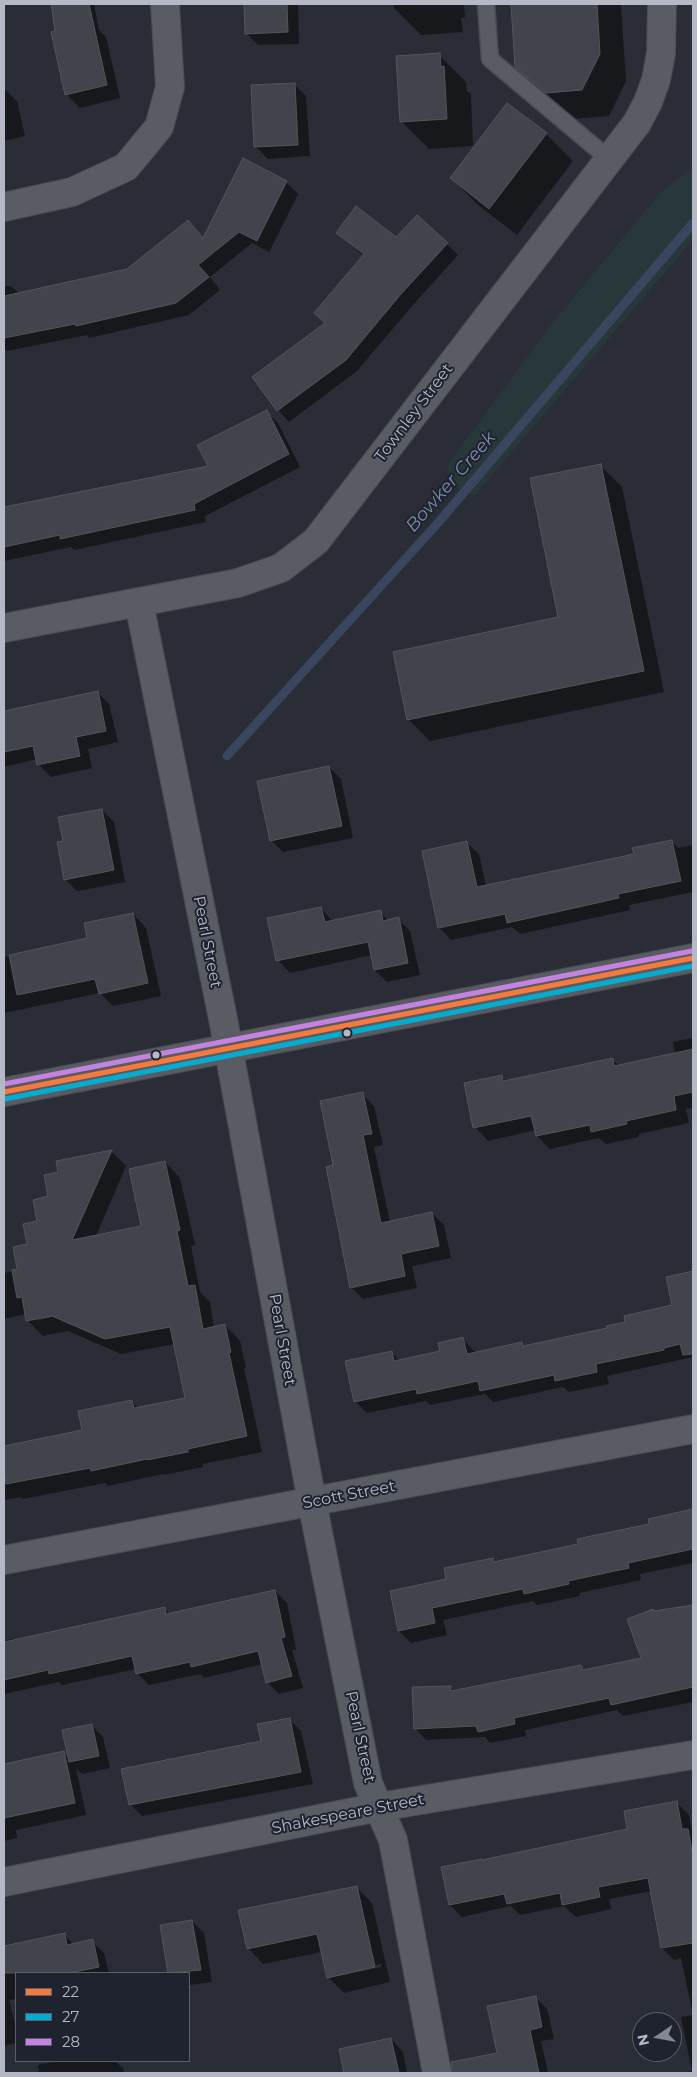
<!DOCTYPE html>
<html>
<head>
<meta charset="utf-8">
<style>
	body { margin:0 }
	#map { position:relative; width:697px; height:2077px; overflow:hidden; background:#2a2d35; font-family:Montserrat,sans-serif }
	canvas { display:block }
	.frame { position:absolute; inset:0; border:5px solid #b4b9c5; pointer-events:none }
	.legend { position:absolute; left:15px; top:1972px; width:175px; height:90px; box-sizing:border-box; background:#1e232f; border:1px solid #5a5f6b; margin:0; padding:6px 9px; list-style:none; font-size:15px; color:#b4b9c5 }
	.legend li { display:flex; align-items:center; gap:10px; height:25px }
	.legend b { width:25px; border:1px solid #5a5f6b }
	.north { position:absolute; left:632px; top:2012px; width:50px; height:50px; box-sizing:border-box; background:#1e232f; border:1px solid #5a5f6b; border-radius:50%; rotate:258deg; font-size:14px; font-weight:700; line-height:20px; text-align:center; color:#b4b9c5 }
	.north::after { content:''; display:block; margin:auto; width:18px; height:22px; background:#848893; clip-path:polygon(50% 0,100% 100%,50% 72%,0 100%) }
</style>
</head>
<body>
<div id="map">
<canvas width="697" height="2077"></canvas>
<div class="frame"></div>
<ul class="legend">
<li><b style="height:6px;background:#f6793e"></b>22</li>
<li><b style="height:6px;background:#06acd0"></b>27</li>
<li><b style="height:6px;background:#c483df"></b>28</li>
</ul>
<div class="north">N</div>
</div>
<script>
const ctx = document.querySelector('canvas').getContext('2d');
ctx.lineJoin = 'round';
function paint(path, color) { ctx.fillStyle = color; ctx.fill(path, 'evenodd'); }
const poly = rows => new Path2D(rows.map(r => 'M' + r).join(''));
function strokePath(path, color, width, dash) { ctx.strokeStyle = color; ctx.lineWidth = width; ctx.lineCap = dash ? 'butt' : 'round'; ctx.setLineDash(dash || []); ctx.stroke(path); }
function label(font, color, halo, rows, align = 'center') {
  ctx.font = font + ' Montserrat,sans-serif'; ctx.lineWidth = 4; ctx.setLineDash([]); ctx.textBaseline = 'middle'; ctx.strokeStyle = halo; ctx.fillStyle = color; for (const [text, x, y, turn = 0] of rows) {
    ctx.save(); ctx.translate(x, y); ctx.rotate((+turn || 0) * Math.PI / 180); ctx.textAlign = isNaN(turn) ? turn : align; if (halo) ctx.strokeText(text, 0, 0); ctx.fillText(text, 0, 0); ctx.restore();
  }
}
const green = poly([
	[693,167,693,240,474,496,450,484,448,464,555,320,661,192]
]);
const shadow = poly([
	[52,4,94,4,99,30,106,37,120,98,80,108,66,94],
	[245,4,298,4,299,44,258,45,246,33],
	[394,4,464,4,465,17,461,18,463,32,421,35,394,8],
	[512,4,621,4,626,81,609,116,574,119,544,94,517,67],
	[439,55,466,82,467,91,471,94,473,146,429,149,402,122],
	[294,84,306,96,310,156,268,159,256,147],
	[4,89,17,101,25,136,4,141],
	[546,134,573,161,517,235,478,205,451,178],
	[286,182,298,194,269,252,252,243,210,277,220,290,189,315,89,338,87,335,7,351,4,348,4,287,11,286,20,294,128,270,188,221,204,239],
	[337,233,447,244,458,255,412,306,357,371,289,422,278,410,253,378,326,324,364,256],
	[266,411,278,423,300,467,205,516,206,522,74,550,71,547,4,561,4,508,210,467],
	[600,465,622,487,664,692,430,741,409,720,394,653,560,618],
	[97,692,109,704,118,742,88,749,92,768,51,777,38,764,37,759,4,767,4,711],
	[329,767,341,779,353,838,283,852,271,840],
	[102,810,114,822,125,882,77,891,65,879,64,842],
	[672,841,678,848,693,845,693,892,629,905,630,910,520,934,512,927,451,940,440,928,424,852,467,843,479,854,486,886,635,855],
	[321,908,333,922,380,912,389,921,398,919,410,931,420,975,387,982,375,970,372,955,290,973,278,960],
	[133,914,146,928,161,996,113,1006,100,993,4,1013,4,957,88,939],
	[693,1038,693,1108,686,1109,689,1123,639,1134,639,1137,606,1144,599,1138,550,1149,537,1136,536,1130,488,1141,475,1127,502,1077,507,1082,612,1059,619,1066,675,1054,673,1042],
	[362,1094,374,1106,383,1145,374,1147,390,1222,432,1213,444,1225,451,1258,412,1266,417,1288,363,1299,351,1287,335,1166],
	[111,1151,126,1166,96,1236,143,1227,165,1162,180,1178,195,1245,191,1246,200,1292,210,1302,214,1327,225,1325,240,1341,246,1368,244,1368,262,1452,203,1464,203,1467,164,1475,163,1474,108,1486,105,1483,23,1499,21,1497,4,1500,4,1447,84,1431,132,1401,139,1409,186,1399,175,1344,121,1354,68,1331,43,1336,27,1320,26,1314,4,1319,4,1273,19,1270,59,1173],
	[58,1314,58,1316,38,1320,38,1317],
	[693,1273,693,1357,607,1376,609,1384,569,1392,563,1387,493,1402,485,1394,430,1405,426,1401,367,1413,355,1401,391,1352,400,1361,442,1352,463,1339,476,1353,521,1343,525,1347,608,1329,674,1306,668,1278],
	[692,1511,693,1563,640,1574,641,1580,579,1593,580,1596,537,1605,533,1601,443,1620,447,1635,411,1643,399,1631,448,1580,493,1559,496,1562,579,1545,651,1525],
	[275,1591,287,1603,296,1649,292,1650,303,1688,279,1694,267,1682,263,1664,204,1678,200,1674,149,1685,137,1673,136,1669,62,1685,59,1682,4,1694,4,1641,13,1639,15,1641,164,1608,170,1614],
	[693,1606,693,1702,623,1716,617,1710,525,1730,526,1736,490,1743,485,1737,426,1740,415,1728,451,1687,455,1691,581,1666,586,1671,643,1659,655,1612],
	[289,1719,301,1731,313,1784,142,1816,130,1804,263,1742],
	[91,1725,103,1737,110,1768,82,1774,76,1768,86,1815,16,1830,17,1838,4,1841,4,1765,63,1752,69,1758],
	[677,1803,689,1815,693,1835,693,2073,685,2073,692,2071,681,2017,693,2015,681,1958,674,1960,662,1948,652,1891,609,1899,611,1909,576,1917,564,1906,520,1915,511,1906,462,1917,450,1905,483,1861,628,1829],
	[356,1887,372,1903,390,1982,344,1993,328,1977,322,1952,263,1964,248,1948],
	[381,1964,381,1967,338,1976,338,1974],
	[192,1921,204,1933,212,1982,189,1985,189,1973,169,1973,162,1926],
	[64,1934,74,1945,92,1941,104,1953,109,1973,16,1973,16,1999,9,2000,16,2028,16,2043,4,2046,4,1947],
	[535,1997,547,2009,554,2039,541,2041,548,2073,493,2073,490,2055,498,2054],
	[391,2039,403,2052,407,2073,345,2073,341,2050],
	[58,2061,115,2061,124,2069,124,2073,39,2073,38,2065]
]);
const stream = poly([
	[227,756,437,524,693,223]
]);
const building = poly([
	[51,4,89,4,107,85,65,95,51,32,55,31,51,4],
	[244,4,287,4,288,32,245,34,244,4],
	[511,4,597,4,600,54,582,90,546,93,515,67,511,4],
	[440,53,441,67,444,66,447,119,400,122,396,56,440,53],
	[295,83,298,145,254,147,251,85,295,83],
	[507,103,547,133,489,209,450,178,507,103],
	[243,158,287,181,257,241,239,232,198,265,209,277,176,303,76,326,75,324,4,338,4,296,127,269,188,220,203,238,243,158],
	[356,206,396,237,417,215,448,243,401,294,346,360,277,411,252,377,325,323,314,313,364,254,336,233,356,206],
	[267,410,289,454,194,504,195,510,60,539,60,535,4,547,4,507,208,466,197,445,267,410],
	[601,464,644,671,407,720,393,652,558,617,530,478,601,464],
	[98,691,106,731,76,737,80,756,37,765,33,746,4,752,4,711,98,691],
	[329,766,342,826,270,841,257,781,329,766],
	[102,809,114,870,64,880,57,842,63,841,58,817,102,809],
	[672,840,681,881,618,894,619,898,507,923,505,914,438,928,422,851,467,841,477,887,634,854,632,848,672,840],
	[321,907,325,922,381,910,383,921,399,917,408,963,374,970,368,942,276,961,267,918,321,907],
	[133,913,148,983,99,994,95,979,17,995,9,955,87,938,84,923,133,913],
	[693,1049,693,1092,674,1096,676,1110,626,1121,627,1124,591,1132,590,1125,536,1136,531,1116,473,1128,464,1083,502,1075,503,1081,613,1058,614,1066,693,1049],
	[363,1092,372,1134,363,1135,381,1223,432,1212,439,1246,401,1254,405,1276,350,1288,326,1167,333,1165,320,1101,363,1092],
	[112,1150,72,1240,141,1226,129,1169,165,1161,180,1230,177,1231,188,1286,195,1285,203,1329,225,1324,231,1352,229,1353,247,1436,188,1449,188,1452,147,1460,147,1459,91,1471,90,1468,6,1484,4,1469,4,1446,82,1430,78,1411,132,1400,134,1408,185,1398,170,1327,105,1339,52,1316,26,1321,22,1297,17,1298,12,1270,17,1269,13,1247,27,1244,23,1224,37,1221,33,1200,48,1196,44,1175,58,1172,56,1161,112,1150],
	[693,1271,693,1354,683,1355,680,1344,664,1348,664,1350,596,1364,597,1372,555,1381,554,1375,480,1391,478,1381,417,1394,416,1389,354,1402,345,1361,392,1351,394,1361,440,1351,438,1343,463,1337,467,1354,522,1342,523,1346,607,1328,606,1326,625,1322,624,1316,672,1305,666,1277,693,1271],
	[693,1509,693,1549,628,1563,629,1568,568,1581,569,1584,524,1594,523,1589,432,1608,435,1623,398,1631,390,1591,446,1579,444,1568,493,1558,494,1562,578,1544,577,1539,649,1524,648,1519,693,1509],
	[275,1590,285,1637,281,1638,292,1676,266,1683,258,1651,191,1667,190,1662,136,1674,132,1656,49,1674,48,1670,4,1680,4,1642,165,1607,166,1614,275,1590],
	[693,1605,693,1687,611,1705,609,1698,514,1718,515,1724,478,1732,476,1726,414,1729,412,1687,451,1686,451,1691,581,1665,583,1670,641,1658,627,1619,653,1609,654,1611,693,1605],
	[290,1718,301,1772,129,1805,121,1769,261,1741,257,1724,290,1718],
	[92,1724,99,1756,69,1762,62,1730,92,1724],
	[64,1751,75,1803,4,1818,4,1764,64,1751],
	[677,1801,682,1829,688,1829,693,1857,693,1943,661,1948,648,1878,598,1887,600,1897,562,1905,560,1893,507,1904,504,1894,449,1905,441,1867,482,1859,482,1860,627,1829,624,1811,677,1801],
	[357,1886,375,1967,327,1978,317,1934,247,1949,238,1910,357,1886],
	[192,1920,201,1970,168,1973,160,1925,192,1920],
	[65,1933,67,1945,93,1939,99,1967,69,1973,4,1973,4,1946,65,1933],
	[536,1996,542,2027,530,2030,539,2073,452,2073,451,2062,497,2053,487,2006,536,1996],
	[391,2038,399,2073,344,2073,339,2049,391,2038]
]);
const lane = poly([
	[486,4,490,59,609,159]
]);
const street = poly([
	[4,207,72,192,126,167,159,127,170,87,165,4],
	[139,603,224,1024,312,1502,368,1783,393,1840,437,2073],
	[4,628,238,583,281,568,316,541,637,123,648,102,656,80,661,53,662,4],
	[4,1560,693,1429],
	[4,1882,379,1807,693,1755]
]);
const secondary = poly([
	[4,1092,693,958]
]);
const bus1 = poly([
	[4,1092,693,958]
]);
const bus2 = poly([
	[5,1099,693,966]
]);
const bus3 = poly([
	[4,1084,692,951]
]);
const markers = [
	[347,1033,4.5,"#b4b9c5"],
	[156,1055,4.5,"#b4b9c5"]
];
const streetNames = [
	["Townley Street",414,413,-53],
	["Pearl Street",207,942,79],
	["Pearl Street",282,1340,80],
	["Scott Street",349,1495,-11],
	["Pearl Street",360,1737,78],
	["Shakespeare Street",348,1814,-11]
];
const waterNames = [
	["Bowker Creek",451,482,-49]
];
paint(green, '#28373a');
paint(shadow, '#0007');
strokePath(stream, '#3a465d', 9);
paint(building, '#41444a');
strokePath(building, '#52555d', 1);
strokePath(lane, '#484a4f', 19);
strokePath(street, '#484a4f', 30);
strokePath(secondary, '#484a52', 30);
strokePath(lane, '#5a5c63', 16);
strokePath(street, '#5a5c63', 28);
strokePath(secondary, '#585b61', 28);
strokePath(bus1, '#f6793e', 5);
strokePath(bus2, '#06acd0', 5);
strokePath(bus3, '#c483df', 5);
for (const [x, y, r, color] of markers) { const dot = new Path2D(); dot.arc(x, y, r, 0, 2 * Math.PI); ctx.fillStyle = color; ctx.fill(dot); strokePath(dot, '#1e232f', 2); }
label('16px', '#b4b9c5', '#1e232f', streetNames);
label('italic 18px', '#7f8daa', '#1e232f', waterNames);
</script>
</body>
</html>
